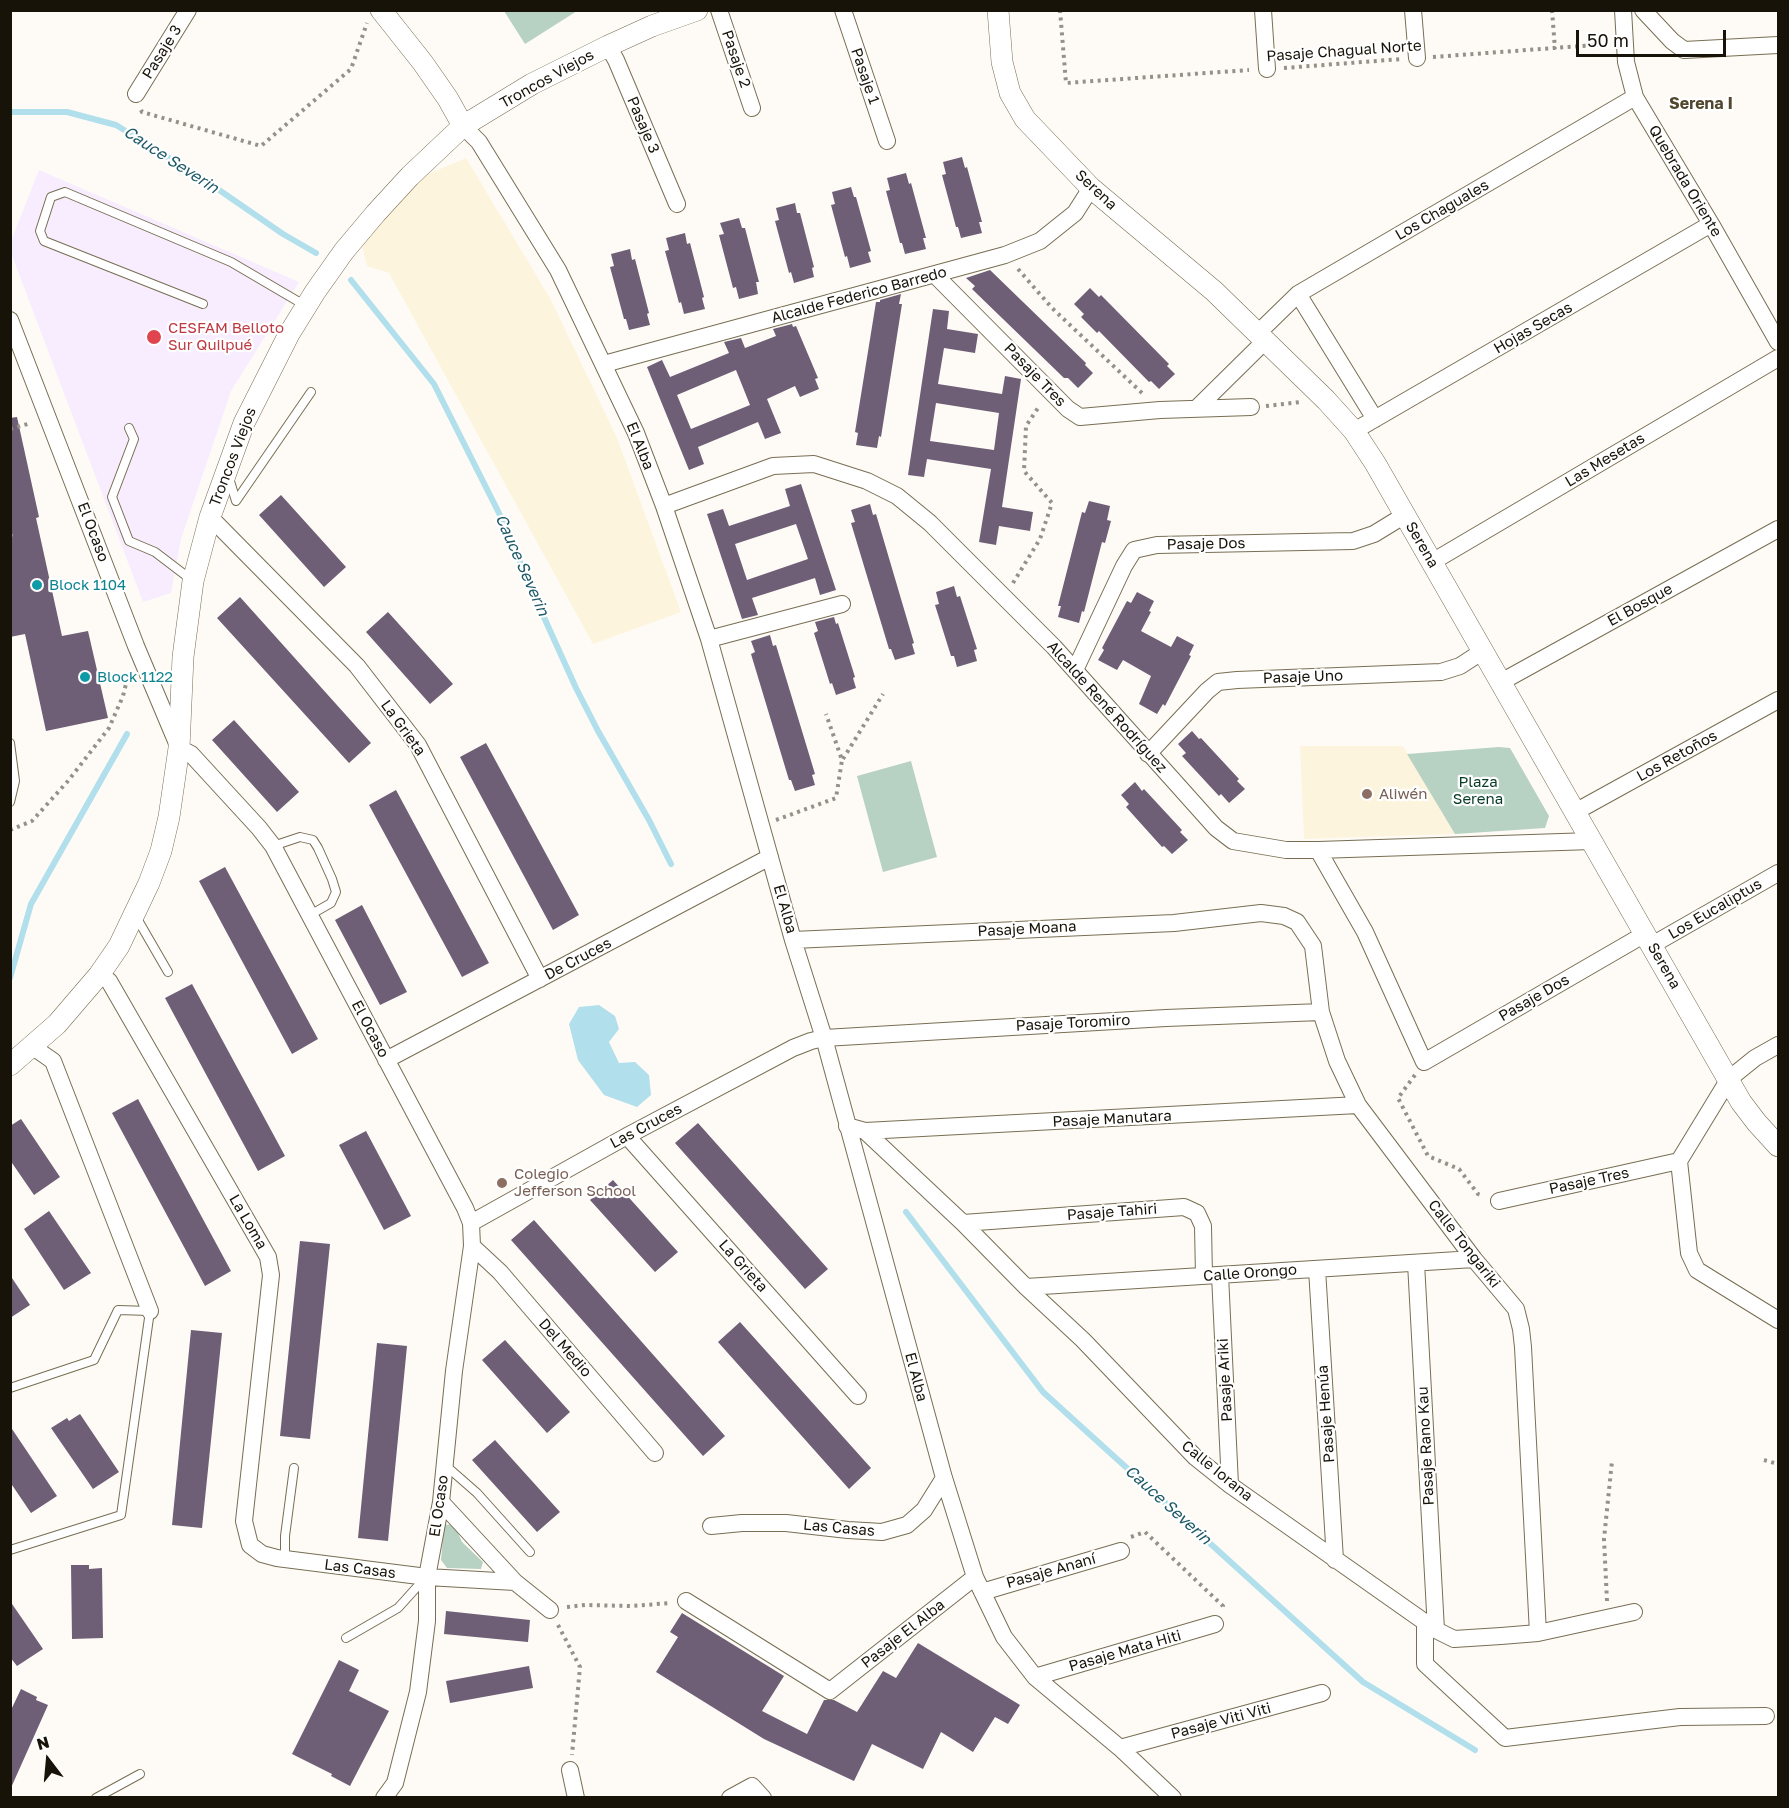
<!DOCTYPE html>
<html>
<head>
<meta charset="utf-8">
<style>
	body { margin:0 }
	#map { position:relative; width:1789px; height:1808px; overflow:hidden; background:#fefbf6; font-family:"Golos Text",sans-serif }
	canvas { display:block }
	.frame { position:absolute; inset:0; border:12px solid #171309; pointer-events:none }
	.north { position:absolute; left:18px; top:1730px; width:60px; height:60px; -webkit-text-stroke:4px #fff; paint-order:stroke; rotate:344deg; font-size:16px; font-weight:700; line-height:24px; text-align:center; color:#171309 }
	.north::after { content:''; display:block; margin:auto; width:21px; height:27px; background:#171309; clip-path:polygon(50% 0,100% 100%,50% 72%,0 100%) }
	.scale { position:absolute; left:1576px; top:30px; width:150px; height:27px; box-sizing:border-box; border:3px solid #171309; border-top:0; padding-left:8px; font-size:18px; line-height:21px; white-space:nowrap; color:#171309; -webkit-text-stroke:4px #fff; paint-order:stroke }
</style>
</head>
<body>
<div id="map">
<canvas width="1789" height="1808"></canvas>
<div class="frame"></div>
<div class="north">N</div>
<div class="scale">50 m</div>
</div>
<script>
const ctx = document.querySelector('canvas').getContext('2d');
ctx.lineJoin = 'round';
function paint(path, color) { ctx.fillStyle = color; ctx.fill(path, 'evenodd'); }
const poly = rows => new Path2D(rows.map(r => 'M' + r).join(''));
function strokePath(path, color, width, dash) { ctx.strokeStyle = color; ctx.lineWidth = width; ctx.lineCap = dash ? 'butt' : 'round'; ctx.setLineDash(dash || []); ctx.stroke(path); }
function label(font, color, halo, rows, align = 'center') {
  ctx.font = font + ' "Golos Text",sans-serif'; ctx.lineWidth = 4.5; ctx.setLineDash([]); ctx.textBaseline = 'middle'; ctx.strokeStyle = halo; ctx.fillStyle = color; for (const [text, x, y, turn = 0] of rows) {
    ctx.save(); ctx.translate(x, y); ctx.rotate((+turn || 0) * Math.PI / 180); ctx.textAlign = isNaN(turn) ? turn : align; if (halo) ctx.strokeText(text, 0, 0); ctx.fillText(text, 0, 0); ctx.restore();
  }
}
const built = poly([
	[466,158,551,300,617,438,681,612,593,644,389,273,367,266,362,246,419,178],
	[1300,746,1403,746,1455,834,1304,839]
]);
const medical = poly([
	[39,170,299,282,231,391,181,539,171,593,143,602,11,253,11,241]
]);
const green = poly([
	[504,11,577,11,525,44],
	[1499,747,1510,748,1549,816,1545,828,1455,834,1407,754],
	[911,761,937,857,883,872,857,776],
	[454,1524,462,1542,483,1562,481,1569,447,1568,441,1560,444,1525]
]);
const water = poly([
	[599,1005,615,1016,619,1029,609,1042,619,1063,635,1062,649,1075,651,1095,637,1107,604,1095,578,1060,569,1024,579,1007]
]);
const stream = poly([
	[10,112,67,112,116,125,209,183,283,234,316,253],
	[351,280,434,384,508,531,528,582,576,688,598,731,649,820,671,864],
	[10,978,31,904,127,734],
	[906,1212,1043,1392,1363,1682,1475,1750]
]);
const building = poly([
	[962,157,965,168,967,167,982,222,979,222,982,233,961,238,958,227,956,227,942,175,946,174,943,162],
	[906,173,909,184,911,183,926,238,923,238,926,249,905,254,902,243,900,243,886,191,890,190,887,178],
	[851,187,854,197,856,197,871,251,868,252,871,262,850,268,847,256,845,257,831,205,835,204,832,192],
	[795,203,797,213,800,213,814,267,812,268,814,277,794,283,791,272,789,273,775,221,779,220,776,208],
	[739,218,742,228,745,228,759,282,756,282,758,294,739,299,736,287,733,288,719,235,724,234,720,223],
	[685,233,687,244,690,243,704,297,702,298,705,309,684,314,681,302,679,303,665,251,669,250,666,238],
	[630,249,632,260,635,259,649,313,647,314,650,325,629,330,626,319,624,319,610,267,614,266,611,254],
	[990,270,1086,363,1085,365,1093,373,1078,388,1068,378,1064,378,972,289,975,286,966,278],
	[1090,288,1099,297,1101,295,1169,364,1167,366,1175,374,1159,389,1151,381,1149,382,1099,331,1097,333,1081,317,1084,314,1074,304],
	[901,294,899,304,902,304,881,437,879,436,877,448,856,445,858,433,855,432,876,302,880,302,880,300],
	[933,309,949,311,947,329,978,334,975,353,944,348,938,384,1002,394,1005,376,1021,379,1002,507,1033,512,1030,531,999,526,996,545,979,542,991,469,927,459,924,477,908,475],
	[936,403,999,413,994,450,930,441],
	[792,324,793,327,796,326,818,378,815,379,819,389,800,397,795,386,767,399,781,433,765,439,758,422,727,435,698,447,704,464,689,470,647,367,662,360,670,377,729,353,724,342,741,338,745,348,776,336,773,329],
	[736,370,750,405,691,429,677,395],
	[17,417,39,517,36,518,62,636,88,631,108,718,46,731,25,634,10,637,10,418],
	[801,484,836,590,820,595,815,578,752,598,758,615,742,619,707,514,723,509,729,526,790,506,785,489],
	[796,524,808,559,747,580,735,544],
	[281,495,346,567,324,587,259,515],
	[1089,501,1110,506,1107,520,1111,521,1105,543,1102,542,1084,612,1082,611,1079,623,1058,617,1061,606,1058,606,1082,512,1085,513],
	[870,504,873,515,876,514,914,643,912,644,915,654,895,660,891,649,889,649,851,523,855,522,851,510],
	[954,586,957,597,960,596,977,649,974,650,977,661,957,667,954,656,951,656,935,605,939,604,936,592],
	[1137,592,1154,601,1149,611,1151,612,1141,631,1171,647,1177,636,1194,645,1189,655,1191,656,1165,706,1163,704,1157,714,1139,704,1151,676,1123,660,1117,670,1098,660,1104,650,1102,648,1127,601,1131,603],
	[240,597,371,743,349,763,217,618],
	[388,612,453,684,430,704,366,632],
	[834,617,836,624,838,623,855,677,853,678,856,688,836,695,832,683,830,684,814,633,818,631,815,622],
	[770,635,773,646,776,645,815,774,812,775,815,785,795,791,791,780,789,780,751,654,755,652,751,641],
	[234,720,299,792,277,812,212,740],
	[1192,731,1199,739,1201,738,1239,779,1237,781,1245,789,1229,803,1221,794,1219,796,1182,756,1186,753,1178,744],
	[486,743,579,915,553,930,460,757],
	[1135,782,1142,791,1144,789,1182,830,1180,832,1188,840,1172,854,1164,846,1162,847,1126,807,1129,804,1121,795],
	[396,790,489,963,462,977,369,805],
	[225,867,318,1039,292,1054,199,881],
	[362,905,407,992,380,1005,335,920],
	[192,984,285,1156,258,1171,165,998],
	[138,1099,231,1271,205,1286,112,1113],
	[21,1119,60,1177,34,1195,10,1160,10,1126],
	[698,1123,828,1269,805,1289,675,1143],
	[366,1131,411,1216,384,1230,339,1145],
	[613,1180,678,1252,655,1272,590,1200],
	[49,1211,91,1273,64,1290,24,1229],
	[534,1220,725,1436,703,1456,511,1240],
	[300,1241,330,1244,310,1439,280,1436],
	[10,1275,30,1305,10,1318],
	[740,1322,871,1468,849,1489,718,1342],
	[191,1330,222,1333,202,1528,172,1525],
	[505,1340,570,1412,547,1433,482,1360],
	[377,1343,407,1346,388,1541,358,1538],
	[80,1414,119,1472,93,1489,51,1428,67,1418,69,1421],
	[10,1426,57,1496,31,1513,10,1482],
	[495,1440,560,1512,537,1532,472,1460],
	[71,1565,89,1565,89,1569,102,1568,103,1638,72,1639],
	[10,1601,43,1649,17,1666,10,1657],
	[446,1611,530,1620,528,1642,444,1634],
	[682,1613,784,1676,762,1711,807,1734,824,1700,834,1700,857,1712,883,1671,896,1678,918,1643,1020,1705,1008,1724,995,1717,973,1752,941,1732,923,1769,872,1744,854,1781,764,1739,656,1672,678,1637,670,1632],
	[339,1660,359,1670,349,1691,389,1711,350,1786,331,1776,332,1774,292,1754],
	[529,1666,533,1688,450,1703,446,1681],
	[21,1689,37,1697,36,1700,48,1705,10,1790,10,1712]
]);
const path = poly([
	[1060,10,1066,83,1249,70],
	[1552,10,1555,49],
	[1433,57,1608,44],
	[1284,68,1402,59],
	[141,110,142,112,261,146,351,69,367,23],
	[1018,269,1052,308,1142,393],
	[1266,406,1301,402],
	[10,429,31,423],
	[10,535,14,537],
	[1013,583,1040,539,1052,503,1024,471,1026,426,1040,405],
	[843,759,883,694],
	[776,820,836,798,842,760,826,714],
	[10,830,32,821,68,781,109,728,123,696,128,676],
	[1415,1075,1398,1098,1428,1156,1459,1169,1478,1194,1483,1196],
	[1764,1460,1778,1464],
	[1131,1537,1145,1532,1223,1606,1222,1610],
	[1607,1601,1604,1539,1612,1461],
	[567,1607,585,1605,632,1606,670,1603],
	[558,1625,580,1667,572,1755]
]);
const service = poly([
	[203,304,44,241,40,231,51,197,65,192,231,262,306,306],
	[129,428,134,439,112,497,129,541,155,552,193,581],
	[229,478,236,501,311,392],
	[10,743,15,781,10,802],
	[273,846,300,837,313,840,318,848,332,879,336,892,331,903,310,915],
	[135,915,168,972],
	[10,1388,94,1360,118,1310,150,1311,121,1515,10,1550],
	[445,1465,477,1493,530,1552],
	[285,1559,285,1536,294,1468],
	[346,1638,398,1608,426,1577],
	[96,1798,140,1774]
]);
const minor = poly([
	[719,10,752,108],
	[843,10,887,141],
	[1263,10,1267,69],
	[1413,10,1417,58],
	[1623,10,1626,62,1635,97,1711,224,1778,342],
	[1643,10,1672,41,1684,50,1778,45],
	[608,46,616,60,677,204],
	[136,94,188,10],
	[463,126,479,142,558,270,636,433,664,506,709,639,793,940,824,1038,944,1478,975,1577,1004,1637,1035,1677,1120,1748,1173,1798],
	[935,275,1068,409,1080,417,1160,410,1251,407],
	[1298,294,1375,419],
	[10,320,136,646,179,748,191,754,259,828,273,846,465,1208,471,1223,472,1246,454,1371,441,1502,427,1577,427,1621,418,1692,395,1783,384,1798],
	[1258,333,1298,294,1635,97],
	[604,364,1005,255,1040,241,1075,213,1091,188],
	[1196,409,1265,341],
	[1354,431,1711,224],
	[664,506,773,466,814,464,867,481,897,496,930,523,1054,647,1216,828,1233,841,1286,850,1318,850,1592,841],
	[210,517,357,666,418,745,540,979],
	[1432,562,1778,358],
	[709,639,842,604],
	[1075,670,1124,566,1134,550,1157,545,1353,541,1374,534,1405,515],
	[1501,682,1778,529],
	[1148,754,1207,691,1218,682,1237,680,1441,672,1460,666,1483,651],
	[1575,812,1778,700],
	[1318,850,1365,932,1424,1062,1645,934],
	[793,940,1174,923,1261,913,1284,916,1297,922,1313,946,1321,1012,1337,1061,1358,1105,1474,1259,1516,1309,1521,1329,1523,1347,1538,1633],
	[1652,945,1778,873],
	[99,975,109,981,268,1257,271,1275,244,1521,250,1545,262,1554,277,1558,427,1577,515,1582],
	[1778,1045,1755,1058,1729,1079,1679,1161,1689,1253,1697,1270,1778,1320],
	[33,1047,53,1061,150,1311],
	[386,1060,770,857],
	[847,1126,865,1131,963,1223,1026,1287,1083,1340,1195,1457,1230,1485,1436,1630,1454,1639,1501,1636,1538,1633,1634,1612],
	[865,1131,1358,1105],
	[627,1136,858,1396],
	[1499,1201,1679,1161],
	[471,1223,627,1136,793,1048,811,1041,824,1038,1166,1018,1321,1012],
	[963,1223,1184,1207,1197,1213,1203,1226,1204,1276],
	[472,1246,500,1272,655,1453],
	[1416,1263,1436,1630],
	[1317,1269,1335,1560],
	[1220,1275,1230,1485],
	[1026,1287,1474,1259],
	[441,1502,515,1582,550,1610],
	[711,1526,742,1523,786,1523,848,1530,882,1532,907,1525,924,1510,944,1478],
	[982,1592,1121,1551],
	[686,1601,830,1691,975,1577],
	[1425,1623,1425,1664,1505,1738,1680,1717,1766,1716],
	[1035,1677,1215,1624],
	[1120,1748,1322,1693],
	[570,1770,576,1798],
	[730,1798,752,1786,763,1798]
]);
const tertiary = poly([
	[381,10,423,63,448,99,463,126],
	[998,10,1002,62,1010,93,1025,119,1091,188,1214,291,1326,400,1354,431,1375,463,1741,1102,1757,1123,1778,1146],
	[10,1065,57,1024,99,975,119,946,149,883,161,851,169,817,179,748,183,657,193,581,210,517,244,423,289,334,315,292,344,251,376,213,410,176,463,126,532,84,608,46,652,26,697,10]
]);
const markers = [
	[154,337,8,"#e0444e"],
	[37,585,6,"#0f9aa8"],
	[85,677,6,"#0f9aa8"],
	[1367,794,6,"#8d6e63"],
	[502,1183,6,"#8d6e63"]
];
const streetNames = [
	["Pasaje Chagual Norte",1344,51,-4],
	["Pasaje 3",162,52,-58],
	["Pasaje 2",736,59,71],
	["Pasaje 1",865,76,71],
	["Troncos Viejos",547,79,-29],
	["Pasaje 3",643,125,67],
	["Quebrada Oriente",1685,181,59],
	["Serena",1096,190,43],
	["Los Chaguales",1442,210,-30],
	["Alcalde Federico Barredo",859,295,-15],
	["Hojas Secas",1533,328,-30],
	["Pasaje Tres",1035,375,46],
	["El Alba",640,446,68],
	["Troncos Viejos",233,457,-69],
	["Las Mesetas",1605,460,-31],
	["El Ocaso",93,532,69],
	["Pasaje Dos",1206,544,-1],
	["Serena",1422,545,60],
	["El Bosque",1640,605,-29],
	["Pasaje Uno",1303,677,-2],
	["Alcalde René Rodríguez",1107,707,48],
	["La Grieta",403,728,54],
	["Los Retoños",1677,756,-29],
	["El Alba",785,909,74],
	["Los Eucaliptus",1715,909,-30],
	["Pasaje Moana",1027,929,-3],
	["De Cruces",578,959,-28],
	["Serena",1664,966,60],
	["Pasaje Dos",1534,998,-30],
	["Pasaje Toromiro",1073,1023,-3],
	["El Ocaso",370,1029,62],
	["Pasaje Manutara",1112,1119,-3],
	["Las Cruces",646,1126,-28],
	["Pasaje Tres",1589,1181,-12],
	["Pasaje Tahiri",1112,1212,-4],
	["La Loma",248,1222,60],
	["Calle Tongariki",1464,1244,52],
	["La Grieta",743,1266,48],
	["Calle Orongo",1250,1273,-4],
	["Del Medio",565,1348,49],
	["El Alba",916,1377,75],
	["Pasaje Ariki",1225,1380,-93],
	["Pasaje Henúa",1326,1414,-94],
	["Pasaje Rano Kau",1426,1446,-93],
	["Calle Iorana",1217,1471,39],
	["El Ocaso",439,1506,-82],
	["Las Casas",839,1528,5],
	["Las Casas",360,1569,7],
	["Pasaje Ananí",1051,1571,-16],
	["Pasaje El Alba",903,1634,-38],
	["Pasaje Mata Hiti",1125,1651,-16],
	["Pasaje Viti Viti",1221,1721,-15]
];
const healthNames = [
	["CESFAM Belloto",168,328],
	["Sur Quilpué",168,345]
];
const cultureNames = [
	["Block 1104",49,585],
	["Block 1122",97,677]
];
const parkNames = [
	["Plaza",1478,782],
	["Serena",1478,799]
];
const educationNames = [
	["Aliwén",1379,794],
	["Colegio",514,1174],
	["Jefferson School",514,1191]
];
const neighbourhoodNames = [
	["Serena I",1701,104]
];
const waterNames = [
	["Cauce Severin",171,160,33],
	["Cauce Severin",522,565,66],
	["Cauce Severin",1168,1505,42]
];
paint(built, '#fdf4dd');
paint(medical, '#f7edfe');
paint(green, '#b7d1c3');
paint(water, '#b1dfeb');
strokePath(stream, '#b1dfeb', 6);
paint(building, '#6e5e76');
strokePath(service, '#786e53', 10);
strokePath(minor, '#786e53', 18);
strokePath(tertiary, '#786e53', 22);
strokePath(path, '#949189', 4, [3, 4.5]);
strokePath(service, '#fff', 8);
strokePath(minor, '#fff', 16);
strokePath(tertiary, '#fff', 21);
for (const [x, y, r, color] of markers) { const dot = new Path2D(); dot.arc(x, y, r, 0, 2 * Math.PI); ctx.fillStyle = color; ctx.fill(dot); strokePath(dot, '#fff', 2); }
label('15px', '#171309', '#fff', streetNames);
label('15px', '#be3a42', '#fff', healthNames, 'left');
label('15px', '#0d838f', '#fff', cultureNames, 'left');
label('15px', '#063b26', '#fff', parkNames);
label('15px', '#785e54', '#fff', educationNames, 'left');
label('bold 16px', '#51472e', '#fff', neighbourhoodNames);
label('italic 16px', '#1d5967', '#fff', waterNames);
</script>
</body>
</html>
